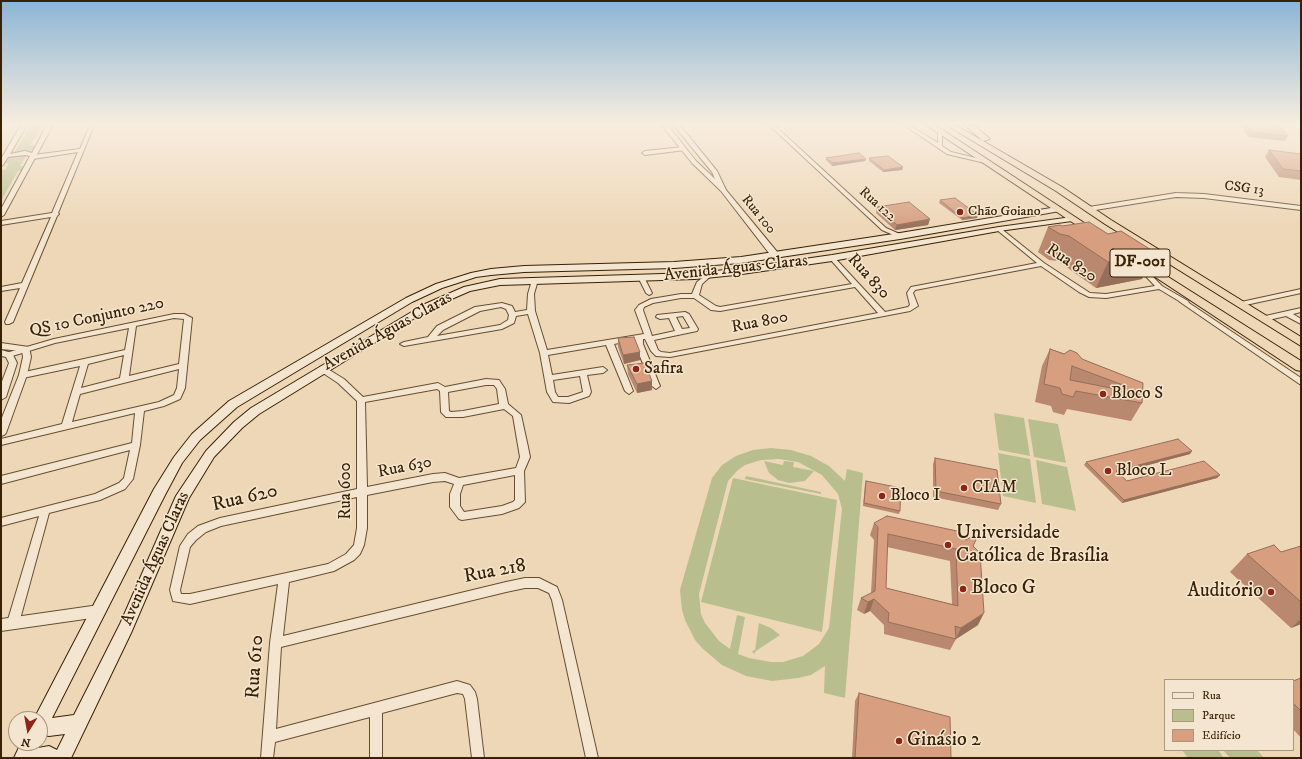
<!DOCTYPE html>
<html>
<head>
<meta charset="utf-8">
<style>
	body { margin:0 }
	#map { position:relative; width:1302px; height:759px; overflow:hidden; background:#eed7b7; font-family:"IM FELL DW Pica",serif }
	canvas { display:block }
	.frame { position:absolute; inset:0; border:2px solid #392103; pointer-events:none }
	.legend { position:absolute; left:1164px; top:679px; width:130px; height:72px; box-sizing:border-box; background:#f4e5d0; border:1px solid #a9977e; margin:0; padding:5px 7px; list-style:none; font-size:12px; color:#392103 }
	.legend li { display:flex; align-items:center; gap:8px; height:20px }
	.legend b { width:20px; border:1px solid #a9977e }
	.north { position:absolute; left:8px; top:711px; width:40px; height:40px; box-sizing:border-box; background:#f4e5d0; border:1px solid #a9977e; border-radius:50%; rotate:191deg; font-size:11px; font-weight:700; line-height:16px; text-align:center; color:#392103 }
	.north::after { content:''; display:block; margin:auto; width:14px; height:18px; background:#8f2418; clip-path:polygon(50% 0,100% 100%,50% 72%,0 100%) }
</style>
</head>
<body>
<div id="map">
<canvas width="1302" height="759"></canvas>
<div class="frame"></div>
<ul class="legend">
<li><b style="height:5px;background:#f4e5d0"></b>Rua</li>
<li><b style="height:11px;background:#b9be8e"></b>Parque</li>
<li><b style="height:11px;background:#d79e80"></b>Edifício</li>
</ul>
<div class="north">N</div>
</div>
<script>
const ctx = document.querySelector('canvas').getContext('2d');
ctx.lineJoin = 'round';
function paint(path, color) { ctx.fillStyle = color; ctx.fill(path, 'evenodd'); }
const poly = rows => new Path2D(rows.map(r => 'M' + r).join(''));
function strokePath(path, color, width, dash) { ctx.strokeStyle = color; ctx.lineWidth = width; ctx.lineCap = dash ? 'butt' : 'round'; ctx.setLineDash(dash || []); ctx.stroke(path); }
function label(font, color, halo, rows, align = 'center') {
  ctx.font = font + ' "IM FELL DW Pica",serif'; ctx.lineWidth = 3; ctx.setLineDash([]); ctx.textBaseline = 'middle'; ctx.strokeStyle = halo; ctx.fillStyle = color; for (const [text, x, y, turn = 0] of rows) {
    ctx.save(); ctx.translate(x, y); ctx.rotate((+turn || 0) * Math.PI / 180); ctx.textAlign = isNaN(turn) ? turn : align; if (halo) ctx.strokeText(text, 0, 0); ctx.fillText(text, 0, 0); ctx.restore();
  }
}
const green = poly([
	[33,123,48,123,44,124,30,145,35,146,32,152,9,155,11,152,15,151],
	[19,155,27,155,20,166,25,166,22,171,18,171,1,201,1,176,3,173,1,172,1,170,5,170,9,163,4,163,8,157],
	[994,413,1024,418,1030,456,999,450],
	[1028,419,1058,424,1066,463,1034,457],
	[771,448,791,450,811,456,829,466,845,481,847,469,863,473,845,698,824,693,825,666,811,675,798,678,772,681,746,676,722,665,703,649,695,640,685,620,682,610,680,590,712,478,722,465,736,456,753,450],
	[779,459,798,462,822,475,838,494,842,509,829,628,819,644,803,656,783,662,771,662,749,658,738,654,745,617,737,615,730,649,719,641,705,623,701,614,699,594,728,481,738,470,745,465,761,460],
	[998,453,1030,459,1036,503,1003,496],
	[1036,460,1067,467,1076,511,1042,504],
	[764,461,783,465,784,461,794,462,793,467,814,471,805,481,789,483,778,480,769,473],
	[746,476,821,492,821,494,745,479],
	[733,478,837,500,822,632,701,602],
	[759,623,771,628,780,635,756,651,754,654,752,651,755,650],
	[1182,750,1218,750,1224,758,1188,758],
	[1223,750,1257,750,1264,758,1230,758]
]);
const minor = poly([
	[91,123,95,123,58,213,59,214,57,216,13,322,9,324,6,324,5,322,20,288,1,291,1,287,22,283,51,217,1,225,1,221,52,213,78,152,33,159,30,157,33,155,80,149,91,123],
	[767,123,772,123,886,228,902,235,902,237,898,237,882,230,767,123],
	[901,123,906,123,938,143,938,132,942,131,942,146,951,152,988,161,985,163,947,154,901,123],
	[683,147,685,148,685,150,645,155,642,153,645,151,683,147],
	[1176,193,1204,194,1301,206,1301,210,1204,198,1176,197,1089,211,1086,209,1089,207,1176,193],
	[999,227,1044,263,1090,293,1106,294,1155,286,1136,266,1139,264,1141,265,1162,286,1188,301,1189,303,1301,378,1301,385,1180,302,1179,301,1159,289,1106,298,1089,297,1079,292,1041,266,915,290,913,293,918,306,910,311,670,357,656,356,651,351,645,339,643,339,643,344,660,386,656,389,652,386,635,344,635,340,614,344,633,391,629,394,625,391,606,345,548,355,552,375,603,367,607,370,603,373,587,375,591,392,589,396,569,403,553,402,547,392,540,353,528,314,516,316,514,323,502,329,404,346,400,344,404,342,428,337,437,326,475,307,502,303,512,306,515,312,527,310,528,294,532,280,535,278,538,280,534,294,535,311,547,350,644,334,635,310,639,305,651,299,681,294,692,294,697,282,710,272,713,274,702,284,699,295,716,306,720,307,852,284,830,259,830,257,832,256,834,257,885,312,908,307,910,305,907,293,911,287,1037,263,997,230,996,229,999,227],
	[855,287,878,313,670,353,661,352,658,350,654,340,697,331,698,329,689,314,685,312,657,315,656,317,660,319,669,318,675,331,652,336,643,310,644,307,653,303,681,298,694,298,711,310,720,311,855,287],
	[501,307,506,309,509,315,508,320,500,325,437,336,443,330,480,311,501,307],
	[683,316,690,328,682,329,676,317,683,316],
	[580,376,583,392,568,397,558,397,555,392,553,380,580,376],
	[641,275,644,277,652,293,651,294,649,295,646,293,638,277,641,275],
	[1301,289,1301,293,1241,306,1237,304,1241,302,1301,289],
	[1301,308,1301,312,1293,314,1301,319,1301,324,1286,316,1264,321,1260,319,1261,317,1301,308],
	[174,314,184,314,192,318,185,388,181,397,180,399,164,406,144,411,140,445,133,479,125,489,100,500,49,513,19,623,17,627,13,628,9,627,7,623,39,516,1,526,1,518,95,494,119,483,124,478,130,450,1,484,1,476,132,443,135,413,1,445,1,439,62,424,80,366,23,378,19,375,20,373,125,350,129,328,55,343,9,357,5,355,6,353,54,339,174,314],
	[174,318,184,319,179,364,129,376,136,326,174,318],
	[124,355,120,378,81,388,88,364,124,355],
	[179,369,177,388,174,395,159,402,72,422,80,394,179,369],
	[323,366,344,379,363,397,438,383,445,387,486,379,499,380,505,389,508,404,521,415,528,447,530,457,524,471,525,502,519,508,502,514,462,520,459,519,450,507,450,494,454,484,445,481,433,482,367,495,367,528,364,545,360,554,354,560,334,571,289,582,283,636,506,582,525,578,539,578,557,587,562,600,598,758,586,758,552,600,549,593,538,588,525,588,506,592,281,647,276,729,457,681,470,685,475,692,477,699,484,758,472,758,465,699,463,694,457,693,382,713,382,758,370,758,370,717,275,742,273,758,261,758,270,643,278,584,190,604,173,601,170,590,180,546,188,534,198,526,220,518,357,489,357,401,338,383,320,371,319,369,320,367,323,366],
	[486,385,494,385,497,389,499,404,463,411,451,412,449,411,448,392,486,385],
	[437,389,440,391,441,412,446,417,463,417,504,409,513,416,520,457,516,468,459,478,445,473,433,474,367,487,365,402,437,389],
	[515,475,515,500,513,502,502,506,464,512,460,506,460,494,463,485,515,475],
	[357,497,357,528,354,545,346,554,328,564,190,594,181,594,180,590,190,547,196,540,206,532,221,526,357,497]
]);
const tertiary = poly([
	[22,123,28,123,10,154,25,151,32,153,48,123,54,123,4,215,1,217,1,209,30,156,25,155,8,157,3,165,1,166,1,159,22,123],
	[660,123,666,123,696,161,715,179,712,172,672,123,678,123,717,171,726,190,778,253,778,257,772,257,721,191,692,163,660,123],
	[1,343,29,347,31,357,27,375,6,433,4,435,1,436,1,420,19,375,23,357,22,351,1,349,1,343],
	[1,350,12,353,17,363,6,397,1,400,1,384,9,363,6,357,1,356,1,350],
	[99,605,103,607,105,611,103,615,99,617,1,631,1,619,99,605]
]);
const secondary = poly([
	[1057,207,1060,207,1060,211,900,239,741,263,674,268,524,272,491,275,476,277,442,288,412,302,237,407,200,440,182,463,165,495,52,718,74,715,120,624,176,496,206,451,234,422,251,408,425,304,464,287,500,279,695,273,735,269,832,255,999,227,1072,217,1076,219,1072,221,999,231,832,261,735,275,695,279,500,285,470,291,431,308,259,414,242,428,214,457,189,498,131,633,71,758,14,758,21,743,40,743,38,748,49,746,57,750,65,734,49,736,40,734,40,719,34,719,154,489,174,457,192,434,229,401,406,298,436,284,471,273,491,269,524,266,674,262,741,257,900,233,1057,207]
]);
const trunk = poly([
	[923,123,932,123,1098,232,1093,235,1090,234,923,123],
	[943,123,952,123,1062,187,1111,220,1301,337,1301,346,1105,224,1056,191,943,123],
	[962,123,971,123,990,139,983,141,962,123],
	[1135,256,1301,361,1301,371,1296,370,1131,261,1130,259,1135,256]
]);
const wall = poly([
	[1243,123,1254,123,1288,136,1285,141,1248,137,1241,126],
	[1269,150,1301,154,1301,180,1279,177,1265,157],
	[826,158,865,161,832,166,826,160],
	[869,158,903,167,902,170,883,172,869,161],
	[940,200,978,215,977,218,962,220,939,203],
	[877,207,930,219,928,225,895,230,876,213],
	[1062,226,1142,279,1096,288,1058,261,1049,260,1038,252,1048,227],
	[618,338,640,360,624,364,618,347],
	[1050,349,1082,359,1143,383,1142,403,1131,421,1067,409,1064,415,1053,412,1051,406,1035,402,1042,366],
	[627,365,652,381,652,390,637,393,628,374],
	[1190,454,1118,473,1127,481,1217,478,1122,503,1084,465,1086,462],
	[935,458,1001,504,998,510,933,497,933,464],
	[866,481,900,511,899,514,863,506,865,484],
	[874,523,973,546,978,625,956,639,950,650,884,634,884,625,870,611,864,614,857,610,861,598,871,593,874,540,870,535],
	[887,547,950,561,952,604,886,588],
	[1301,546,1301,624,1291,628,1230,572,1247,554,1281,552],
	[1301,678,1301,738,1293,729,1293,681],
	[859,693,951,758,852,758,855,701]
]);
const shadedWall = poly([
	[866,159,865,161,832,166,833,163],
	[903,167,902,170,883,172,884,170],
	[978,215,977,218,962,220,962,218],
	[930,219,928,225,895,230,897,225],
	[1156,253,1142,279,1096,288,1108,262],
	[640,352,640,360,624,364,623,355],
	[652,381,652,390,637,393,637,384],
	[1192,451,1190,454,1114,474,1116,471],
	[1220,475,1217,478,1122,503,1124,500],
	[874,599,870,611,864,614,868,602],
	[984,613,978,625,956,639,961,628],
	[1301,619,1301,624,1291,628]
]);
const building = poly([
	[1245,123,1254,123,1280,126,1288,136,1251,132,1245,123],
	[1269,150,1301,154,1301,171,1283,169,1269,150],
	[859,153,866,159,833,163,826,158,859,153],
	[888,156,903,167,884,170,869,158,888,156],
	[955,198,978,215,962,218,940,200,955,198],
	[909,202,930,219,897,225,877,207,909,202],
	[1089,222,1108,234,1121,231,1156,253,1108,262,1069,236,1060,234,1048,227,1060,225,1062,226,1089,222],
	[634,337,640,352,623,355,618,338,634,337],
	[1050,349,1064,354,1070,350,1077,353,1082,359,1143,383,1142,403,1076,391,1073,397,1062,394,1060,388,1044,384,1050,349],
	[1072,366,1123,385,1121,390,1070,380,1072,366],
	[645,363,652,381,637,384,627,365,645,363],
	[1178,439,1192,451,1116,471,1127,481,1204,461,1220,475,1124,500,1086,462,1178,439],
	[935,458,997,470,1001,504,936,491,935,458],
	[866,481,901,488,900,511,864,503,866,481],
	[887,516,957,531,966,540,971,537,974,538,976,540,973,546,980,553,984,613,961,628,955,626,956,639,888,622,889,613,874,599,868,602,861,598,875,591,878,527,874,523,887,516],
	[888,534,956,549,958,606,886,588,888,534],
	[1274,545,1281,552,1301,546,1301,602,1247,554,1274,545],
	[1301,678,1301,711,1293,703,1293,681,1301,678],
	[859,693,950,717,951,758,855,758,859,693]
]);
const markers = [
	[960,212,4,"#8f2418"],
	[636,369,4,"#8f2418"],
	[1103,394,4,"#8f2418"],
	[1108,471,4,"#8f2418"],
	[964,488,4,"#8f2418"],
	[882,496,4,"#8f2418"],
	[948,545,4,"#8f2418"],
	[963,589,4,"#8f2418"],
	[1271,592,4,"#8f2418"],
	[899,741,4,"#8f2418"]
];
const farStreetnames = [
	["CSG 13",1244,189,7],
	["Rua 122",877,205,42],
	["Rua 100",758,215,51]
];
const farPoinames = [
	["Chão Goiano",968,212]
];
const shields = [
	[1140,263,60]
];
const shieldNames = [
	["DF-001",1140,263]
];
const streetNames = [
	["Rua 820",1071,264,33],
	["Avenida Águas Claras",736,269,-6],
	["Rua 830",868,277,48],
	["QS 10 Conjunto 220",97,318,-12],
	["Rua 800",760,323,-11],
	["Avenida Águas Claras",388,332,-29],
	["Rua 630",405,468,-11],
	["Rua 600",346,491,-90],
	["Avenida Águas Claras",156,559,-66]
];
const poiNames = [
	["Safira",644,369],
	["Bloco S",1111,394],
	["Bloco L",1116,471],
	["CIAM",972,488],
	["Bloco I",890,496]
];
const nearStreetnames = [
	["Rua 620",245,499,-13],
	["Rua 218",495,572,-11],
	["Rua 610",256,667,-86]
];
const nearPoinames = [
	["Universidade",956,534],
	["Católica de Brasília",956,557],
	["Bloco G",971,589],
	["Auditório",1263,592,"right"],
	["Ginásio 2",907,741]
];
paint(green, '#b9be8e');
strokePath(minor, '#664e30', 2);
strokePath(tertiary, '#664e30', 2);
strokePath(secondary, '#392103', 2);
strokePath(trunk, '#392103', 2);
paint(minor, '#f4e5d0');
paint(tertiary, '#f4e5d0');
paint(secondary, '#f4e5d0');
paint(trunk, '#eed7b7');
paint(wall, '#b9886e');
paint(shadedWall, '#966f5a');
paint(building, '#d79e80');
strokePath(building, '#966f5a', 1);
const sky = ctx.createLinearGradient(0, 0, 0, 229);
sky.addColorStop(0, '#8bb5d6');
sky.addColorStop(0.54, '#f7eddf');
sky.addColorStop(1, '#f7eddf00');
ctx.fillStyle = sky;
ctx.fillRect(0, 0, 1302, 229);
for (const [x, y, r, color] of markers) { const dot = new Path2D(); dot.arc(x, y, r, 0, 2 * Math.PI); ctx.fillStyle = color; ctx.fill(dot); strokePath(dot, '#f4e5d0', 1.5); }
label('14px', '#392103', '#f4e5d0', farStreetnames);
label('14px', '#392103', '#f4e5d0', farPoinames, 'left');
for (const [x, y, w] of shields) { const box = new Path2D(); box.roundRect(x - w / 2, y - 14, w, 28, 3); ctx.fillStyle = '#f4e5d0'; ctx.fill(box); strokePath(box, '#392103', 1); }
label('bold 16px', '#392103', null, shieldNames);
label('17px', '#392103', '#f4e5d0', streetNames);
label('17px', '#392103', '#f4e5d0', poiNames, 'left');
label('20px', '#392103', '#f4e5d0', nearStreetnames);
label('20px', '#392103', '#f4e5d0', nearPoinames, 'left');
</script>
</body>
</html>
